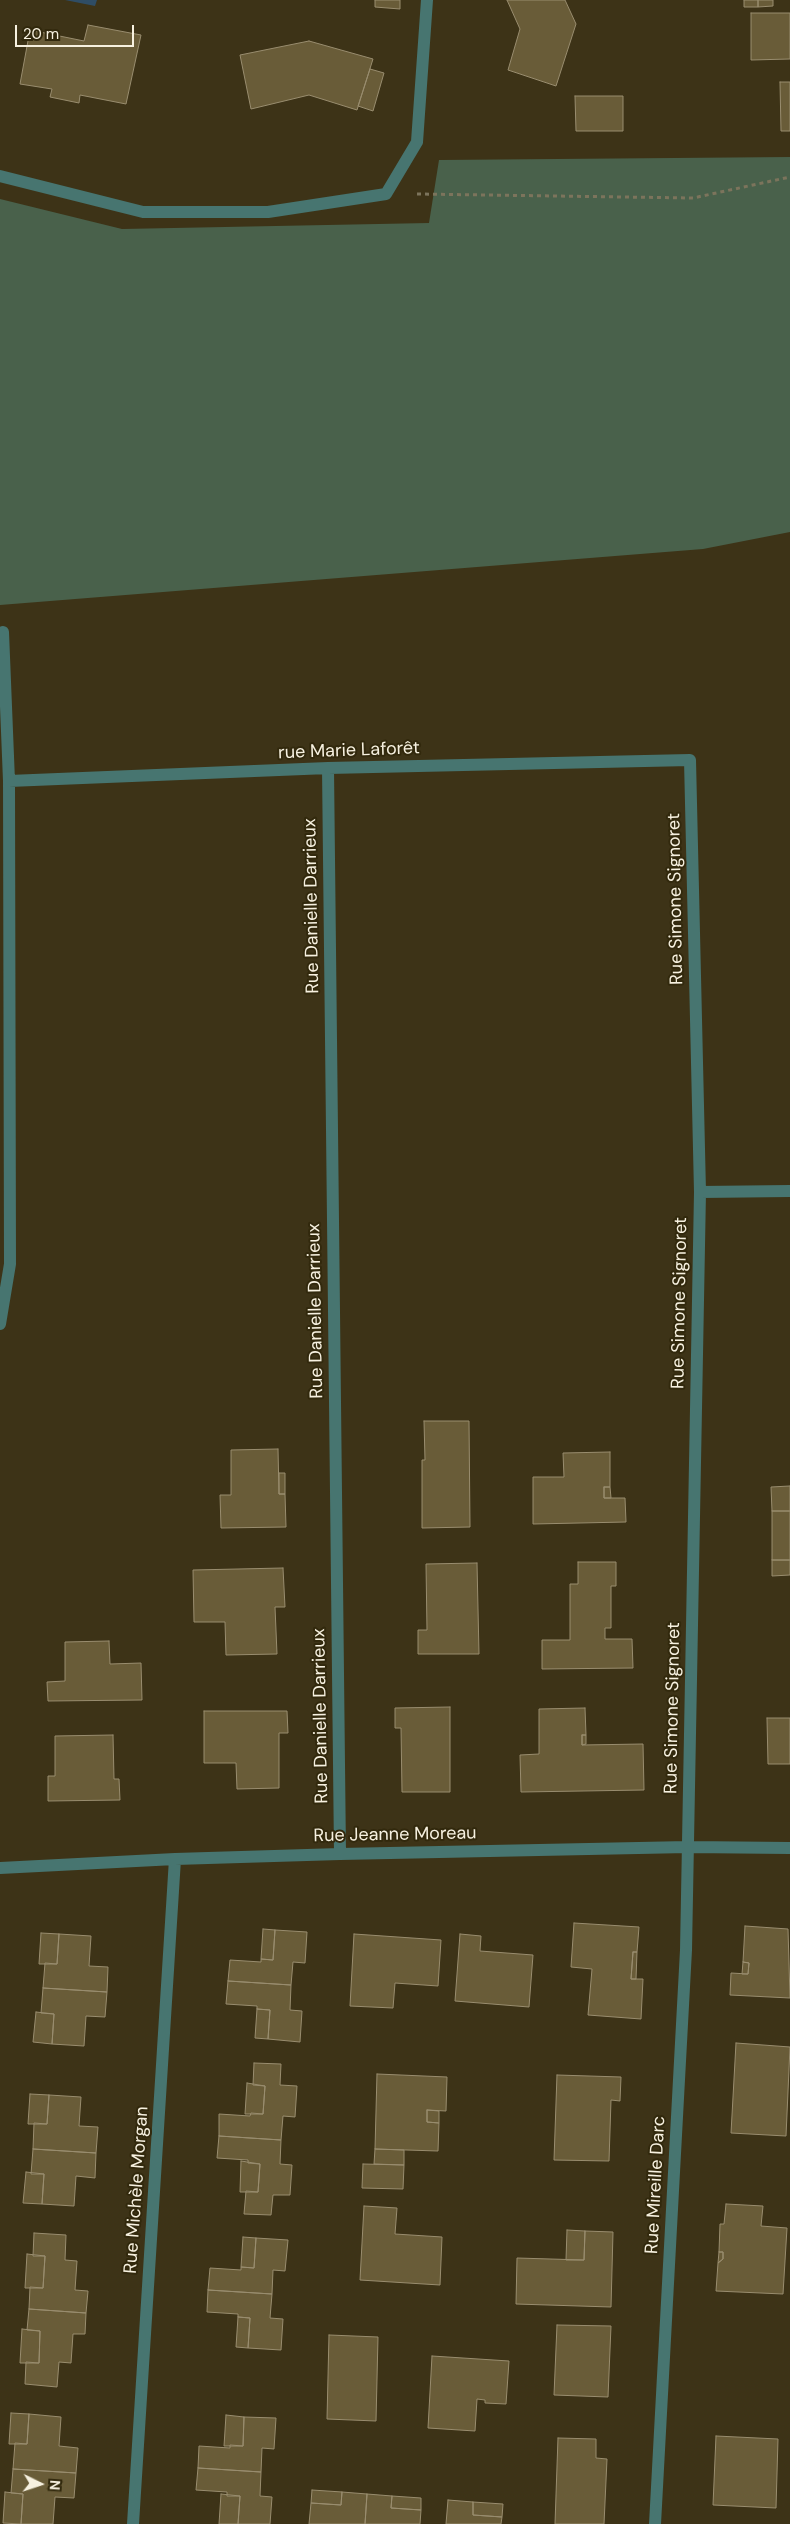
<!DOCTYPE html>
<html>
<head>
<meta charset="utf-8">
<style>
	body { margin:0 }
	#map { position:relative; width:790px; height:2524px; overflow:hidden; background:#3d3317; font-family:"DM Sans",sans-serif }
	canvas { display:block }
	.north { position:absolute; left:15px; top:2459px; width:50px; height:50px; -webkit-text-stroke:4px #32290d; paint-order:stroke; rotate:94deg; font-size:14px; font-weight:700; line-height:20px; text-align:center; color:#f7f1e0 }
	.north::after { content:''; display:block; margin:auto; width:18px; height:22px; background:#f7f1e0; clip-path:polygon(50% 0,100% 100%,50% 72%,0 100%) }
	.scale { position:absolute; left:15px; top:25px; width:119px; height:22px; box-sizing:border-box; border:2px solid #f7f1e0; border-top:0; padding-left:6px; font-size:15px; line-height:18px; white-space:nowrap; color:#f7f1e0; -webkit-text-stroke:4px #32290d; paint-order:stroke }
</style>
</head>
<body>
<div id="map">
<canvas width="790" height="2524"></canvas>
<div class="north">N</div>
<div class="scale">20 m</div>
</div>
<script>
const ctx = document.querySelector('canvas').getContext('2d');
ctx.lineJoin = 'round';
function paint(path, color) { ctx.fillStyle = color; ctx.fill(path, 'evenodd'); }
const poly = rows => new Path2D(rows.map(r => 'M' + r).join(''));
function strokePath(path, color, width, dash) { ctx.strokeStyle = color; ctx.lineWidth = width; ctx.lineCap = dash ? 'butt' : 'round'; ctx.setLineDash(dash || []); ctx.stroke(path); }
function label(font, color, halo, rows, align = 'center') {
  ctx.font = font + ' "DM Sans",sans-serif'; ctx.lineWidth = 4; ctx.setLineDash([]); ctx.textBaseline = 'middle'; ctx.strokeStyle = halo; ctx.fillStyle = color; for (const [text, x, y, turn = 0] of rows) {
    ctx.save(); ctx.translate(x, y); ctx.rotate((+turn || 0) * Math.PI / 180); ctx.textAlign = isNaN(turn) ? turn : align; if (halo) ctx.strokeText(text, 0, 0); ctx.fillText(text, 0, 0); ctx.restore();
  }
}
const green = poly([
	[790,157,790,532,703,549,0,605,0,199,122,229,429,223,439,160]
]);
const water = poly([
	[65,0,97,0,95,6]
]);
const building = poly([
	[375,0,400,0,400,9,375,7,375,0],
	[507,0,565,0,576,24,556,86,508,70,520,29,507,0],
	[744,0,758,0,758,7,744,7,744,0],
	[758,0,773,0,773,6,758,7,758,0],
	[751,13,790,13,790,59,751,60,751,13],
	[88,25,141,35,126,104,80,95,79,103,50,97,52,89,20,84,30,30,84,41,88,25],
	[309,41,373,59,357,110,309,95,251,109,240,55,309,41],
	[370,69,384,73,373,111,358,106,370,69],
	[780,82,790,82,790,131,781,131,780,82],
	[575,96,623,96,623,131,576,131,575,96],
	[424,1421,469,1421,470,1527,422,1528,422,1460,425,1460,424,1421],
	[278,1449,279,1494,285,1494,286,1527,221,1528,220,1495,231,1495,231,1450,278,1449],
	[610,1452,610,1487,604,1487,604,1498,625,1498,626,1522,533,1524,533,1477,564,1477,563,1453,610,1452],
	[279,1473,285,1473,285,1494,279,1494,279,1473],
	[790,1486,790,1511,772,1511,771,1487,790,1486],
	[604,1487,610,1487,611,1498,604,1498,604,1487],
	[772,1511,790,1511,790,1560,772,1560,772,1511],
	[772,1560,790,1560,790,1575,772,1576,772,1560],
	[578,1562,616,1562,616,1586,611,1586,611,1628,605,1628,605,1639,632,1639,633,1668,542,1669,542,1640,570,1640,570,1584,578,1584,578,1562],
	[477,1563,479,1654,418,1654,418,1630,427,1630,426,1564,477,1563],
	[283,1568,285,1607,275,1607,277,1654,226,1655,225,1622,194,1622,193,1570,283,1568],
	[109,1641,110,1664,141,1663,142,1700,48,1701,47,1682,65,1681,65,1642,109,1641],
	[450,1707,450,1792,402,1792,401,1728,395,1728,395,1708,450,1707],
	[585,1708,586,1735,582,1735,582,1745,643,1744,644,1790,521,1792,520,1755,539,1754,539,1709,585,1708],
	[204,1711,287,1711,288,1733,279,1733,279,1788,237,1789,236,1763,204,1763,204,1711],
	[767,1718,790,1718,790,1764,768,1764,767,1718],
	[113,1735,114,1779,119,1779,120,1800,48,1801,48,1776,55,1776,55,1736,113,1735],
	[582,1735,586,1735,586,1744,582,1745,582,1735],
	[574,1923,639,1927,637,1952,633,1952,631,1979,643,1979,641,2019,588,2015,592,1969,571,1967,574,1923],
	[745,1926,788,1929,790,1998,730,1995,731,1973,748,1974,749,1963,743,1962,745,1926],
	[263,1929,275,1930,273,1960,261,1959,263,1929],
	[275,1930,307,1932,305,1963,293,1962,291,1985,228,1981,230,1960,261,1962,261,1959,273,1960,275,1930],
	[41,1933,59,1934,57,1964,39,1964,41,1933],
	[59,1934,91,1936,89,1966,108,1967,107,1992,43,1988,45,1963,57,1964,59,1934],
	[354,1934,441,1940,438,1986,395,1983,393,2008,350,2006,354,1934],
	[460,1934,481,1936,480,1951,533,1955,529,2007,455,2001,460,1934],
	[633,1952,637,1952,636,1979,631,1979,633,1952],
	[743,1962,749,1963,748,1974,742,1974,743,1962],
	[228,1981,291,1985,290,2010,302,2011,300,2042,268,2039,270,2010,257,2009,257,2006,226,2004,228,1981],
	[43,1988,107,1992,105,2017,86,2016,84,2046,52,2044,54,2014,41,2013,43,1988],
	[257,2009,270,2010,268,2039,255,2038,257,2009],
	[36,2012,54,2014,52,2044,33,2042,36,2012],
	[736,2043,790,2047,786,2136,731,2133,736,2043],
	[254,2063,281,2064,280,2085,297,2086,295,2117,283,2116,281,2140,219,2136,219,2114,250,2116,251,2113,263,2114,265,2086,253,2085,254,2063],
	[377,2074,447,2077,446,2111,427,2110,427,2122,439,2123,438,2151,375,2149,377,2074],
	[557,2075,621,2077,620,2101,611,2100,609,2161,554,2160,557,2075],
	[247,2083,265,2086,263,2114,245,2114,247,2083],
	[30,2094,49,2095,47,2124,28,2124,30,2094],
	[49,2095,81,2097,79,2126,98,2127,96,2153,33,2149,34,2123,47,2124,49,2095],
	[427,2110,439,2111,439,2123,427,2122,427,2110],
	[219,2136,281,2140,280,2164,292,2165,290,2195,273,2195,271,2215,244,2214,246,2191,258,2192,260,2164,248,2163,248,2160,217,2158,219,2136],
	[33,2149,96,2153,95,2178,76,2176,74,2206,42,2204,44,2174,31,2174,33,2149],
	[375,2149,404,2150,404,2165,374,2164,375,2149],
	[241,2161,260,2164,258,2192,240,2192,241,2161],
	[363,2164,404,2165,403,2189,362,2188,363,2164],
	[26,2172,44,2174,42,2204,23,2203,26,2172],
	[726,2204,763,2206,761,2226,787,2228,783,2294,716,2291,718,2263,723,2259,723,2252,719,2252,720,2224,724,2224,726,2204],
	[364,2206,397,2208,395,2234,442,2237,440,2285,360,2280,364,2206],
	[567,2230,585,2231,584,2260,566,2260,567,2230],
	[585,2231,613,2232,611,2307,516,2304,517,2258,584,2260,585,2231],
	[34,2233,66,2235,65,2260,77,2261,75,2290,88,2291,86,2313,29,2309,30,2287,43,2288,45,2256,33,2256,34,2233],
	[243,2237,256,2238,254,2268,241,2267,243,2237],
	[256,2238,288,2240,285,2271,273,2270,272,2294,208,2290,210,2268,241,2270,241,2267,254,2268,256,2238],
	[719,2252,723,2252,723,2259,718,2263,719,2252],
	[27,2254,45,2256,43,2288,25,2288,27,2254],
	[208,2290,272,2294,270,2318,283,2319,281,2350,248,2348,250,2318,238,2317,238,2314,207,2312,208,2290],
	[29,2309,86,2313,85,2334,73,2334,71,2363,59,2362,57,2387,25,2384,26,2362,39,2363,40,2331,27,2330,29,2309],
	[238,2317,250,2318,248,2348,236,2347,238,2317],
	[557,2325,611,2326,608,2397,554,2395,557,2325],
	[22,2329,40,2331,39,2363,20,2363,22,2329],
	[329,2335,378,2337,376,2421,327,2419,329,2335],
	[432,2356,509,2361,506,2404,485,2403,485,2400,477,2399,475,2431,428,2428,432,2356],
	[11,2413,29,2414,27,2444,9,2444,11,2413],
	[29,2414,61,2417,59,2446,78,2448,76,2473,13,2469,15,2443,27,2444,29,2414],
	[226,2415,244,2417,243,2446,224,2446,226,2415],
	[244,2417,276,2418,274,2449,262,2448,261,2472,198,2468,199,2446,230,2448,230,2445,243,2446,244,2417],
	[716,2436,778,2439,776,2508,713,2505,716,2436],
	[558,2438,596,2439,596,2458,607,2459,604,2524,555,2524,558,2438],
	[198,2468,261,2472,260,2496,272,2497,270,2524,238,2524,240,2496,227,2496,227,2492,196,2490,198,2468],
	[13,2469,76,2473,74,2498,55,2497,53,2524,21,2524,23,2494,11,2493,13,2469],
	[312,2490,342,2492,341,2505,311,2503,312,2490],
	[5,2492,23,2494,21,2524,3,2523,5,2492],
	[342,2492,367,2494,365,2524,309,2524,311,2503,341,2505,342,2492],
	[221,2494,240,2496,238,2524,219,2524,221,2494],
	[367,2494,392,2496,391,2508,421,2510,420,2524,365,2524,367,2494],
	[392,2496,421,2498,421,2510,391,2508,392,2496],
	[448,2500,473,2502,473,2515,502,2517,501,2524,446,2524,448,2500],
	[473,2502,503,2504,502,2517,473,2515,473,2502]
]);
const path = poly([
	[417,194,693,198,790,177]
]);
const street = poly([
	[0,176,143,212,268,212,386,194,417,142,427,0],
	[328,768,340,1854],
	[9,781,328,768,690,760,700,1192,686,1950,655,2524],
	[700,1192,790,1191],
	[0,1324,10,1264,9,781,3,632],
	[0,1868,175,1859,340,1854,688,1847,790,1848],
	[133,2524,175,1859]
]);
const streetNames = [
	["rue Marie Laforêt",349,751,-2],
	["Rue Simone Signoret",676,899,-91],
	["Rue Danielle Darrieux",312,906,-91],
	["Rue Simone Signoret",680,1303,-89],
	["Rue Danielle Darrieux",316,1311,-91],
	["Rue Simone Signoret",673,1708,-89],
	["Rue Danielle Darrieux",321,1716,-91],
	["Rue Jeanne Moreau",395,1835,-1],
	["Rue Mireille Darc",656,2185,-87],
	["Rue Michèle Morgan",137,2190,-86]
];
paint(green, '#49614b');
paint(water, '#2f4d65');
paint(building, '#695c38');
strokePath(building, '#998d6f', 1);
strokePath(path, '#7c745c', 3, [4, 4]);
strokePath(street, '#477570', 12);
label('18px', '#f7f1e0', '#32290d', streetNames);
</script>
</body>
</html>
